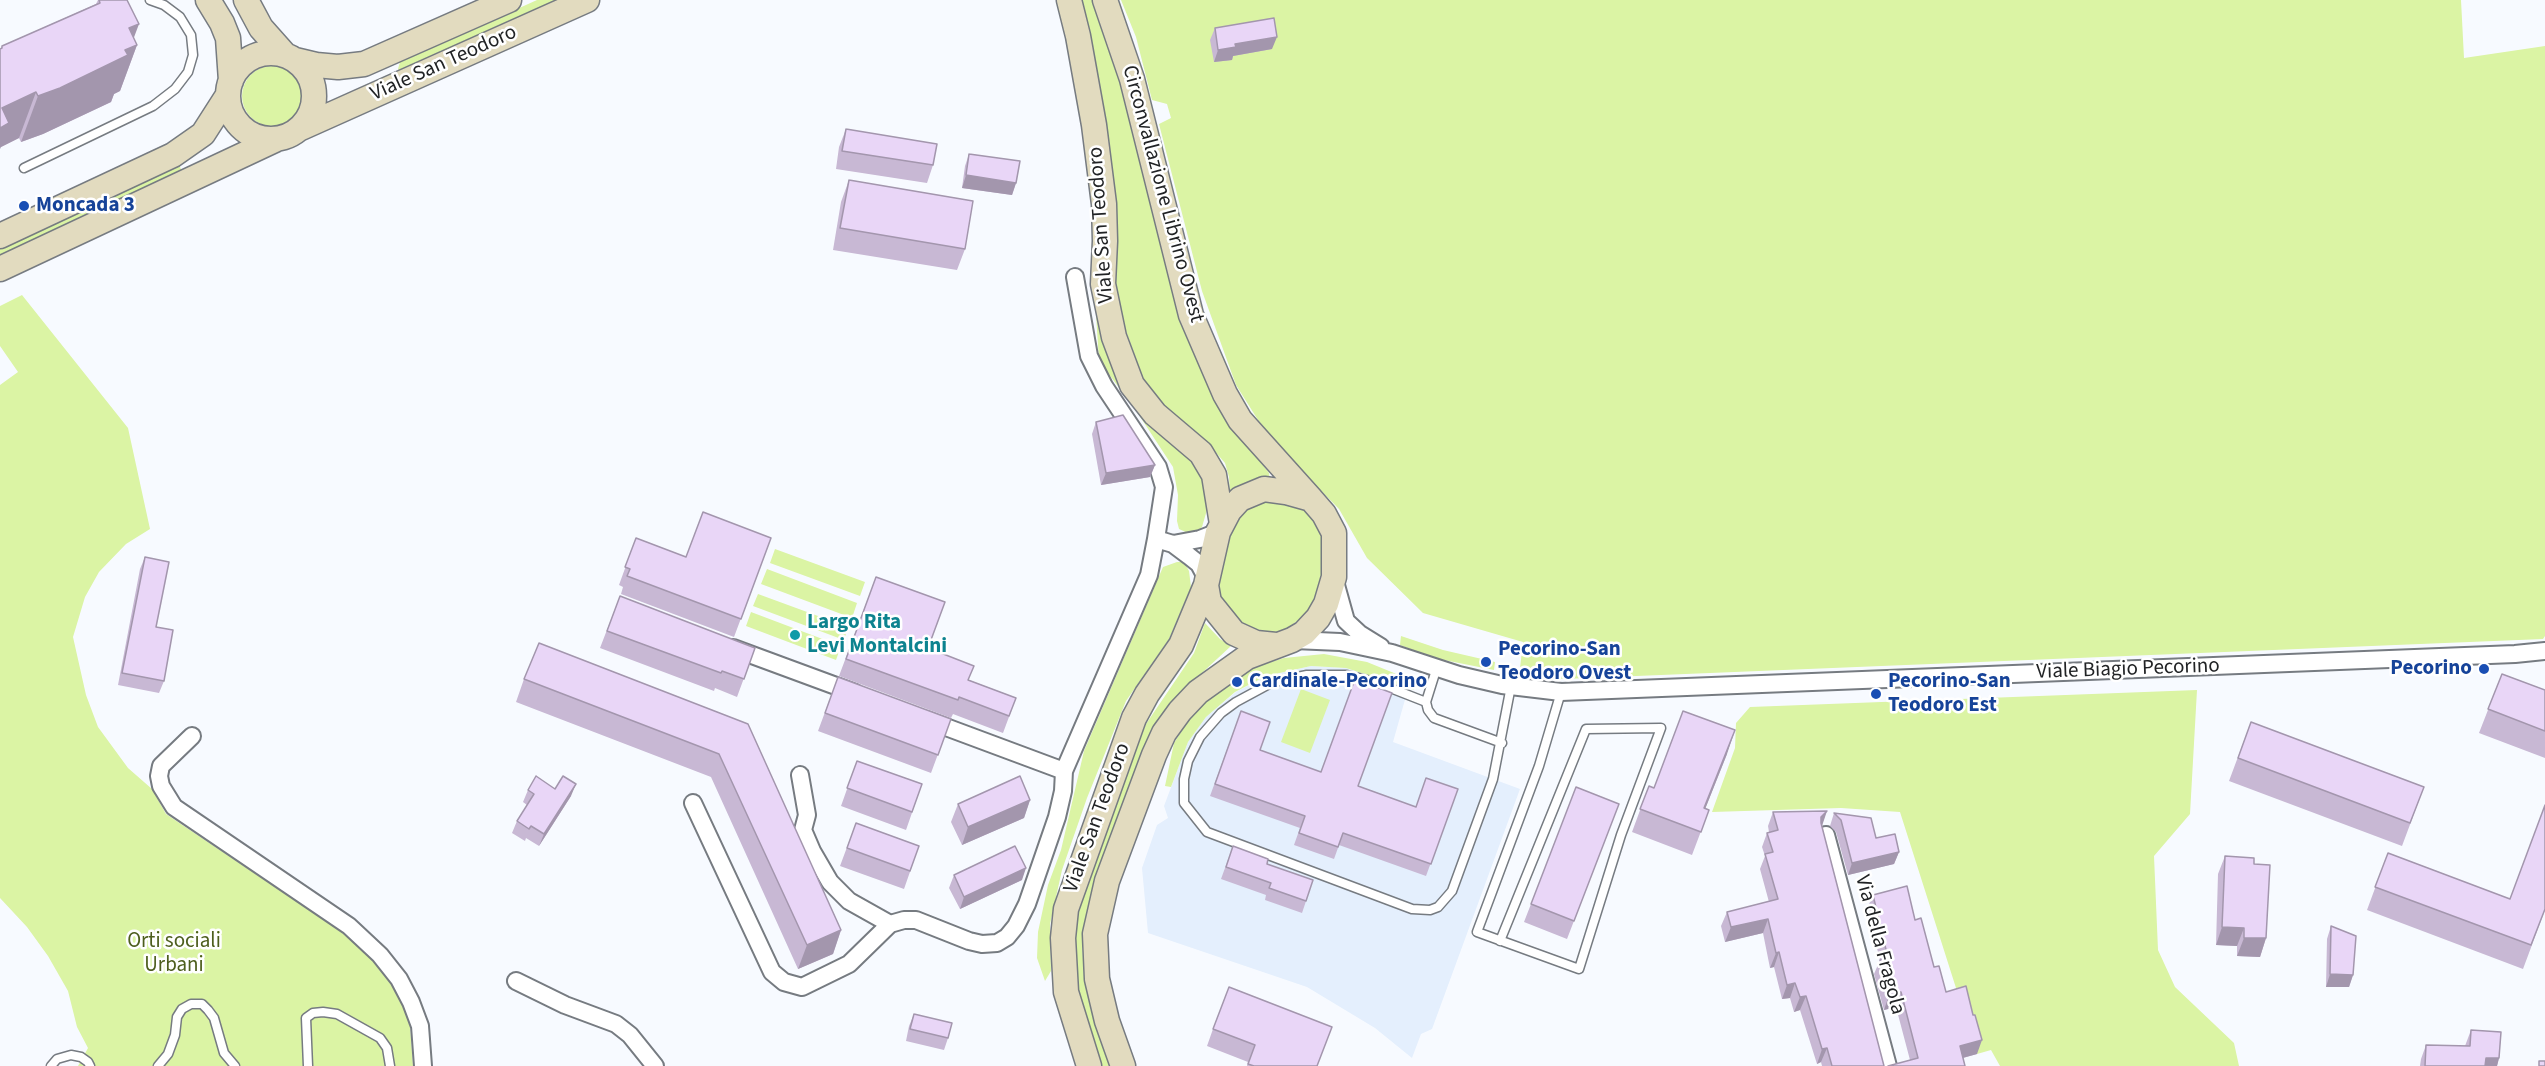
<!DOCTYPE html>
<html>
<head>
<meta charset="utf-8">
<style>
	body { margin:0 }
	canvas { display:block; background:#f7faff }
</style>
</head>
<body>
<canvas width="2545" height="1066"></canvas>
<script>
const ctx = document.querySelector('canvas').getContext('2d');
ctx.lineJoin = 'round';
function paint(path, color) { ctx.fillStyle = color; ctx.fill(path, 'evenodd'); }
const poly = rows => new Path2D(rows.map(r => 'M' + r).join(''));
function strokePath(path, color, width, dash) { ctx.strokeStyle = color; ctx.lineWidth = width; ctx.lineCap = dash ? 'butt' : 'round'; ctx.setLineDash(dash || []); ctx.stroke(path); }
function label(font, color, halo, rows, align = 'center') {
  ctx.font = font + ' "Source Sans 3",sans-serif'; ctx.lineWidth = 5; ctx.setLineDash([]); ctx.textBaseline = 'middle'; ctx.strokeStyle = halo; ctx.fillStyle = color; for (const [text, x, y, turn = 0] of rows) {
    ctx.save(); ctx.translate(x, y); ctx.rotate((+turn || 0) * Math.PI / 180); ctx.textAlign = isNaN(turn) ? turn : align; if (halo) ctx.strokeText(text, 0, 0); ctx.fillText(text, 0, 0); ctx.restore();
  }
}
const built = poly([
	[1311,666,1346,668,1360,671,1408,689,1393,742,1520,789,1432,1029,1421,1034,1412,1058,1375,1028,1307,987,1148,933,1142,868,1157,825,1168,818,1164,806,1188,742,1206,717,1236,692,1266,676]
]);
const green = poly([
	[537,0,564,0,400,72,398,69,400,62],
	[1080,0,1094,0,1238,433,1269,473,1270,481,1230,495,1229,477,1225,463,1211,447,1165,408,1144,381,1117,306],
	[1121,0,2461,0,2464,58,2545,46,2545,636,2543,639,1563,679,1519,677,1523,642,1423,613,1367,558,1339,509,1285,454,1258,420,1236,385,1202,291,1159,124,1171,118,1167,104,1152,100,1136,37],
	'242 96a30 30 0 1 1 60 0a30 30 0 1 1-60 0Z',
	[179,164,182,172,0,258,0,246],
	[1094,283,1097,312,1189,458,1201,471,1209,503,1202,527,1196,532,1188,533,1179,529,1177,521,1178,495,1173,467,1135,409,1099,361],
	[22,295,128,428,150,529,126,544,99,572,85,597,73,637,86,695,98,727,128,768,152,789,166,814,339,930,373,960,390,982,402,1003,410,1026,413,1066,78,1066,88,1048,77,1027,68,991,48,956,27,927,0,898,0,385,18,372,0,346,0,306],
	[1277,500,1301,508,1314,517,1324,544,1324,556,1319,589,1314,603,1307,614,1283,631,1266,633,1242,627,1223,606,1217,589,1224,544,1240,515,1260,501],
	[775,549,865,582,860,596,770,563],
	[1177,562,1184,562,1189,571,1191,587,1169,639,1126,701,1087,798,1062,870,1050,924,1051,971,1045,981,1037,958,1038,932,1048,885,1061,850,1084,751,1163,567],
	[767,569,857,603,852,618,761,584],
	[758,594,848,627,844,640,753,606],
	[751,612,841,646,836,660,746,626],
	[1205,623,1220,639,1231,646,1190,684,1093,890,1087,911,1082,942,1084,977,1091,1011,1111,1066,1100,1066,1077,997,1071,942,1082,885,1146,724,1194,653],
	[1401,636,1443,650,1495,662,1494,670,1434,658,1400,645],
	[1324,654,1367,662,1411,680,1414,690,1346,668,1311,666,1266,676,1235,692,1206,717,1188,742,1171,787,1165,786,1174,743,1188,721,1203,703,1245,672,1258,666,1284,658],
	[1301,689,1330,700,1310,753,1281,742],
	[2197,690,2190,814,2154,856,2158,950,2175,987,2234,1043,2239,1066,2000,1066,1991,1050,1977,1054,1900,812,1841,808,1712,812,1735,748,1736,723,1750,707]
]);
const lane = poly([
	[24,168,153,106,175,89,188,72,193,55,191,35,180,17,164,5,150,0],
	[1436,670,1426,702,1428,710,1434,718,1502,743],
	[1426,702,1375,682,1347,675,1307,675,1273,682,1236,702,1221,713,1200,737,1188,761,1184,779,1184,803,1207,832,1412,909,1430,910,1438,907,1452,891,1493,779,1511,686],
	[1500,941,1586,729,1661,728,1621,835,1579,969,1477,932,1539,766,1561,692],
	[51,1066,57,1059,71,1055,81,1057,88,1062,90,1066],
	[158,1066,168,1054,175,1035,177,1017,182,1009,191,1004,202,1004,208,1010,214,1018,224,1053,235,1066],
	[308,1066,306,1018,313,1013,323,1012,337,1014,380,1038,387,1048,390,1066]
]);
const street = poly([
	[1075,277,1089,356,1104,386,1158,467,1164,487,1156,539],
	[1173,544,1200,539,1218,532],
	[1334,578,1346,621,1360,634,1381,647],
	[1294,640,1340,642,1392,653,1459,675,1502,685,1561,692,2515,654,2545,651],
	[733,648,855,693],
	[927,720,1064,771],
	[192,736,161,766,159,776,161,786,174,807,349,926,380,955,399,979,411,1002,420,1026,423,1066],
	[800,775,807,815,803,830,812,851,830,882,849,901,890,924],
	[693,803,772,972,784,982,802,987,849,964,890,924,904,920,916,920,969,941,982,944,997,943,1007,937,1016,926,1027,904,1057,817,1063,791,1064,771,1149,575,1156,539,1173,544,1189,556,1199,564,1207,579],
	[1826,835,1888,1066],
	[516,981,565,1005,616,1024,630,1035,655,1066]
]);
const secondary = poly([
	[208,0,222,23,228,38,231,81],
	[246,0,261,28,285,55],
	[1069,0,1078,36,1094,125,1104,204,1105,241,1103,284,1114,337,1132,385,1155,414,1201,453,1214,475,1222,524],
	[1105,0,1132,79,1191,315,1225,394,1240,420,1311,499],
	'228 96a43 43 0 1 1 86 0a43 43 0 1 1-86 0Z',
	[295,60,316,65,338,67,364,64,509,0],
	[301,128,587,0],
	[0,236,173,155,203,134,228,95],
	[0,269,277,139],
	[1089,1066,1066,992,1063,938,1066,909,1134,718,1147,694,1181,645,1206,585],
	[1123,1066,1107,1021,1097,979,1095,934,1107,881,1154,755,1164,733,1180,711,1198,692,1247,657,1292,640,1304,633,1318,618,1326,604,1334,577,1334,533,1324,514,1311,499,1286,492,1264,489,1240,499,1229,511,1218,532,1206,585,1209,602,1234,633,1256,643,1276,645]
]);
const wall = poly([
	[98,0,127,0,133,38,137,45,120,91,114,94,111,102,43,134,21,142,19,138,1,147,1,49,2,46,96,4],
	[1215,28,1272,49,1233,56,1232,60,1214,62,1210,40],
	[846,129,933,165,927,183,836,169,839,147],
	[969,154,1016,183,1012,195,962,188,965,166],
	[849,180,965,249,957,270,833,250,841,202],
	[1096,422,1155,465,1150,477,1101,485,1092,434],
	[636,538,686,557,771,538,734,637,621,594,623,587,619,585],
	[145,557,156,627,164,681,159,693,118,685,140,569],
	[876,577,928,648,969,680,1016,698,1003,733,953,714,951,718,839,676],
	[620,596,755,648,737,697,715,688,714,691,600,648],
	[2502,674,2545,690,2545,758,2479,733],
	[838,677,951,719,931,773,818,731],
	[524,679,748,724,841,930,833,954,798,969,711,777,516,702],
	[1241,711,1260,750,1416,807,1458,789,1426,876,1339,845,1334,859,1294,845,1300,828,1210,796],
	[2251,722,2424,787,2402,846,2229,781],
	[1727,754,1705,809,1709,810,1692,855,1632,832,1649,786,1654,788],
	[857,761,922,784,906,830,841,806],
	[555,789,571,796,539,846,526,838,525,841,512,833,517,821,527,805,523,802,528,790],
	[1030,800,1024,818,962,845,951,822,958,804],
	[1773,812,1822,826,1884,1066,1822,1066,1821,1062,1817,1064,1800,1010,1794,1012,1790,998,1782,999,1774,967,1770,968,1763,933,1725,942,1721,926,1727,912,1769,902,1760,869,1765,856,1762,847,1767,833,1769,832,1768,826],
	[1834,813,1899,852,1894,864,1848,875,1836,832,1830,826],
	[1612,822,1567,939,1524,922,1531,904],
	[856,823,919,846,904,889,840,866],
	[1233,846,1267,864,1313,880,1302,913,1265,900,1266,895,1221,879],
	[2388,853,2510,899,2545,910,2523,969,2367,910],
	[2225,856,2254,864,2266,938,2260,957,2237,956,2237,946,2216,945,2218,874],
	[954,875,1022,880,960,909,949,888],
	[1873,895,1915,920,1934,967,1977,1054,1963,1058,1910,1060,1896,1007,1884,1010,1874,974,1880,960,1867,909],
	[2331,926,2353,975,2349,987,2326,987,2327,939],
	[914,1014,948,1038,944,1050,906,1041,909,1026],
	[1213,1029,1317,1066,1247,1066,1248,1062,1207,1046],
	[2471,1030,2499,1058,2497,1066,2420,1066,2421,1059,2426,1045,2465,1046]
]);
const shadedWall = poly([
	[139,24,130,48,137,45,120,91,114,94,111,102,43,134,21,142,38,96,129,28],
	[1277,37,1272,49,1233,56,1232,60,1214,62,1218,50,1235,44],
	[36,92,19,138,1,147,0,149,0,114,2,108],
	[966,175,1016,183,1012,195,962,188],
	[1155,465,1150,477,1101,485,1106,473],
	[1735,730,1727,754,1696,832,1704,808],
	[576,784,571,796,539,846,544,834],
	[1030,800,1024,818,962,845,968,827],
	[1827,811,1822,826,1816,832,1821,817],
	[1899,852,1894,864,1848,875,1852,863],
	[1026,868,1022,880,960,909,964,897],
	[1768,919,1763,933,1725,942,1731,927],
	[2222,927,2244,928,2237,946,2216,945],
	[841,930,833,954,798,969,807,945],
	[2244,938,2266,938,2260,957,2237,956],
	[1779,952,1774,967,1770,968,1776,953],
	[2330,974,2353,975,2349,987,2326,987],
	[1795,983,1790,998,1782,999,1787,985],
	[1901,992,1896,1007,1884,1010,1889,995],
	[1806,996,1800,1010,1794,1012,1800,997],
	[1982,1040,1977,1054,1955,1060,1960,1046],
	[1827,1048,1821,1062,1817,1064,1822,1049],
	[2486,1058,2499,1058,2497,1066,2483,1066]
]);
const building = poly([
	[99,0,127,0,139,24,129,28,137,45,125,50,128,55,60,88,38,96,36,92,2,108,9,123,0,128,0,49,2,48,2,46,100,3,99,0],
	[1274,18,1277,37,1235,44,1236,47,1218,50,1215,28,1274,18],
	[846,129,937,144,933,165,842,151,846,129],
	[969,154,1020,161,1016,183,966,175,969,154],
	[849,180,973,201,965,249,840,228,849,180],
	[1123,415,1155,465,1106,473,1096,422,1123,415],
	[703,512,771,538,741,619,627,576,630,569,625,567,636,538,686,557,703,512],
	[145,557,169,562,156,627,173,630,164,681,122,673,145,557],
	[876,577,945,602,928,648,974,666,968,680,1016,698,1009,716,959,697,958,700,846,659,876,577],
	[620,596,755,648,744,679,722,671,721,673,607,631,620,596],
	[539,643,748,724,841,930,807,945,719,754,524,679,539,643],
	[2502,674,2545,690,2545,731,2488,709,2502,674],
	[838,677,951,719,938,755,825,713,838,677],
	[1355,679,1392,693,1358,786,1416,807,1426,778,1458,789,1431,864,1343,833,1338,847,1299,833,1305,816,1215,784,1241,711,1270,722,1260,750,1321,772,1355,679],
	[1683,711,1735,730,1704,808,1709,810,1701,832,1640,809,1649,786,1654,788,1683,711],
	[2251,722,2424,787,2410,823,2238,758,2251,722],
	[857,761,922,784,912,812,847,788,857,761],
	[536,776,555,789,563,776,576,784,544,834,531,826,529,829,517,821,534,794,528,790,536,776],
	[1020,776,1030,800,968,827,958,804,1020,776],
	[1576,787,1619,804,1574,921,1531,904,1576,787],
	[2545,805,2545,909,2531,945,2375,887,2388,853,2510,899,2545,805],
	[1827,811,1821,817,1821,823,1884,1066,1832,1066,1827,1048,1822,1049,1806,996,1800,997,1795,983,1787,985,1779,952,1776,953,1768,919,1731,927,1727,912,1778,899,1765,854,1773,852,1767,833,1778,830,1773,812,1827,811],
	[1834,813,1871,818,1876,838,1895,834,1899,852,1852,863,1841,820,1834,813],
	[856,823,919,846,910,871,847,848,856,823],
	[1015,846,1026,868,964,897,954,875,1015,846],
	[1233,846,1268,859,1267,864,1313,880,1306,901,1269,888,1271,883,1226,867,1233,846],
	[2225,856,2254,858,2254,864,2270,865,2266,938,2244,938,2244,928,2222,927,2225,856],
	[1907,886,1915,920,1921,918,1934,967,1939,966,1946,992,1966,986,1973,1015,1975,1015,1982,1040,1960,1046,1965,1066,1888,1066,1918,1058,1901,992,1889,995,1880,960,1888,958,1873,895,1907,886],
	[2331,926,2356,936,2353,975,2330,974,2331,926],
	[1229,987,1332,1027,1317,1066,1254,1066,1248,1064,1255,1045,1213,1029,1229,987],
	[914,1014,952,1023,948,1038,910,1029,914,1014],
	[2471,1030,2501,1032,2499,1058,2486,1058,2485,1066,2425,1066,2426,1045,2470,1046,2471,1030],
	[2539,1061,2545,1061,2545,1066,2539,1066,2539,1061]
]);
const markers = [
	[24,206,6,"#1a4fb4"],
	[795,635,6,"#0f9aa8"],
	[1486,662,6,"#1a4fb4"],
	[2484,669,6,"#1a4fb4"],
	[1237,682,6,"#1a4fb4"],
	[1876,694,6,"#1a4fb4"]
];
const streetNames = [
	["Viale San Teodoro",444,64,-24],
	["Circonvallazione Librino Ovest",1162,194,75],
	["Viale San Teodoro",1102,225,-94],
	["Viale Biagio Pecorino",2128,670,-2],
	["Viale San Teodoro",1098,818,-70],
	["Via della Fragola",1879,945,75]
];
const transitNames = [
	["Moncada 3",36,206],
	["Pecorino-San",1498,650],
	["Teodoro Ovest",1498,674],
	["Pecorino",2472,669,"right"],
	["Cardinale-Pecorino",1249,682],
	["Pecorino-San",1888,682],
	["Teodoro Est",1888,706]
];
const cultureNames = [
	["Largo Rita",807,623],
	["Levi Montalcini",807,647]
];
const parkNames = [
	["Orti sociali",174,942],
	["Urbani",174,966]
];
paint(built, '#e4effd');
paint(green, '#dbf4a4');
strokePath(lane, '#767b81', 11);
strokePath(street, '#767b81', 20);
strokePath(secondary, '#767b81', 27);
strokePath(lane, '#fff', 8);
strokePath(street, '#fff', 16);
strokePath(secondary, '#e2dbbf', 24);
paint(wall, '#c8b8d4');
paint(shadedWall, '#a396ad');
paint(building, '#e9d6f7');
strokePath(building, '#a396ad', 1.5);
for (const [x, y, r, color] of markers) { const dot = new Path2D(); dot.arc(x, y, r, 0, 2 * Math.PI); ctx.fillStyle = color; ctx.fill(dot); strokePath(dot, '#fff', 2); }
label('21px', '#212325', '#fff', streetNames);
label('bold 21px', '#164399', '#fff', transitNames, 'left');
label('bold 21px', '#0d838f', '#fff', cultureNames, 'left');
label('21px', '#4d5e1d', '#fff', parkNames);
</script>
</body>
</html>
